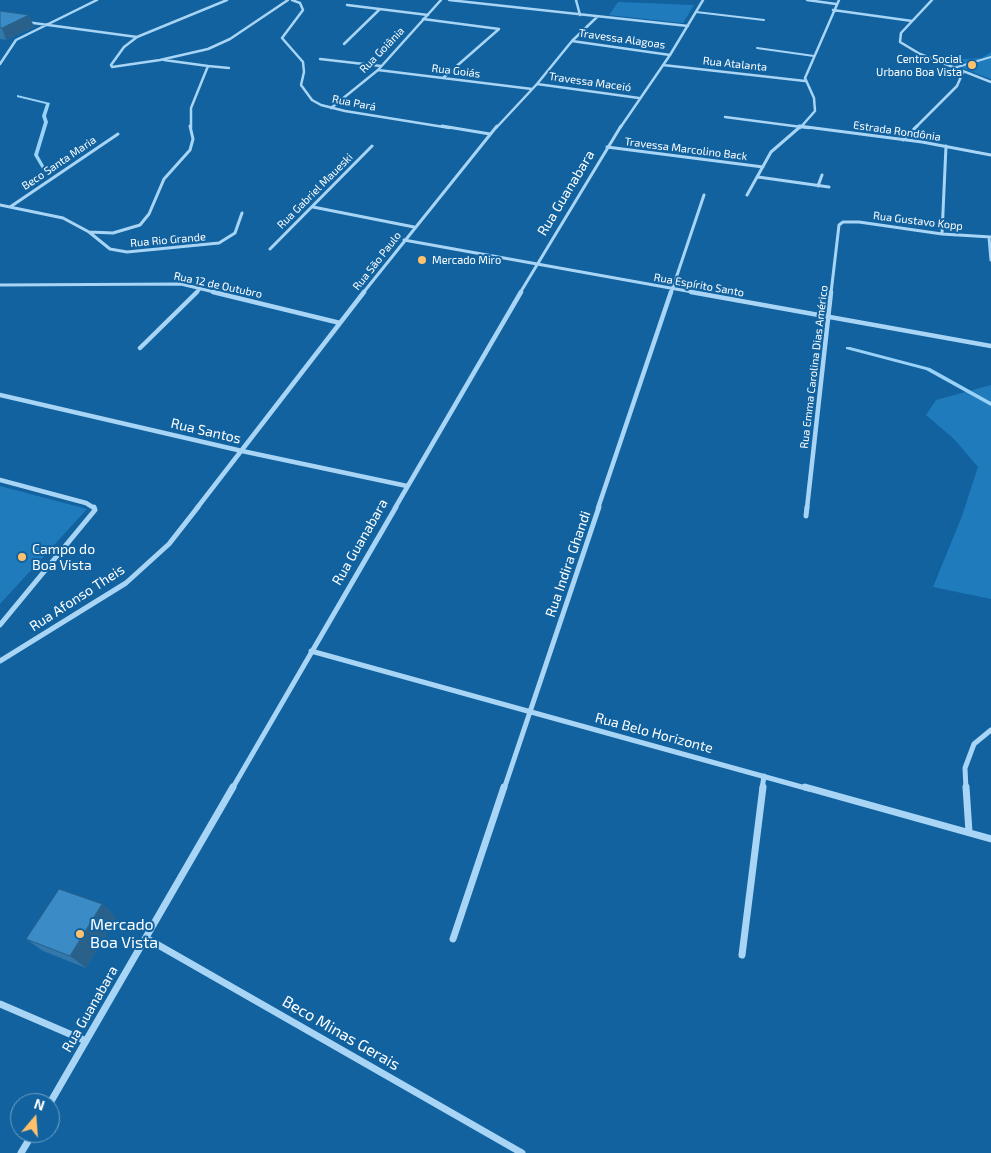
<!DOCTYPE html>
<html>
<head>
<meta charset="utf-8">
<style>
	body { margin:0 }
	#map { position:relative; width:991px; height:1153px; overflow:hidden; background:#11629f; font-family:"Exo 2",sans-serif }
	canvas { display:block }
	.north { position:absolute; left:10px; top:1093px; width:50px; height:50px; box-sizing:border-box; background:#11629f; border:1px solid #70a1c5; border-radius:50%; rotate:18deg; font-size:14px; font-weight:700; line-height:20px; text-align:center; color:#fff }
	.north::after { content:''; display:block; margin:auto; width:18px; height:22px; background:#ffc16c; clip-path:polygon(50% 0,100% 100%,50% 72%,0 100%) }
</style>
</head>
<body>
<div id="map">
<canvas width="991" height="1153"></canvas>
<div class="north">N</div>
</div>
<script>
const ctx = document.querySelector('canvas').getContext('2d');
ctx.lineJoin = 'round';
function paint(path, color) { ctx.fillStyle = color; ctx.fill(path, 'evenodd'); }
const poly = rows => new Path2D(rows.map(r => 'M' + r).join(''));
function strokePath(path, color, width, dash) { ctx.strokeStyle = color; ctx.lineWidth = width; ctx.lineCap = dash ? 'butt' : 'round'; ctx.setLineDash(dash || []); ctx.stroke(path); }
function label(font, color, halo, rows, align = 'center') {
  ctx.font = font + ' "Exo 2",sans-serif'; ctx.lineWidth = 4; ctx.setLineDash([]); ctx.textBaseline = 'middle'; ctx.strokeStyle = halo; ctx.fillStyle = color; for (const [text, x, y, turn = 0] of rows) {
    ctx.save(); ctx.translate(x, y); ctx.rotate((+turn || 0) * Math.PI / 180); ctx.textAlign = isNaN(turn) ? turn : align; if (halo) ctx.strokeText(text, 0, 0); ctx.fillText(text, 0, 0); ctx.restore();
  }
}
const green = poly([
	[618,2,694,5,683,23,609,15],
	[991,52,991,79,942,60,982,58],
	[991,385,991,599,933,587,962,516,978,467,954,439,926,415,936,400],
	[0,486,87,509,0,604]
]);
const stream = poly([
	[17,95,50,103,46,116,48,122,38,155,47,171,46,172,44,172,34,155,44,122,42,116,46,104,17,97,17,95],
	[846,347,850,347,930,368,991,402,991,406,926,370,846,349,846,347]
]);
const service = poly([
	[696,12,764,20],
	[757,48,814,56],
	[954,68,991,57]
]);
const minorFar4 = poly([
	[227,0,137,37,124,47,111,65,112,67,160,60,208,49,230,39,288,0],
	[292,0,300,3,303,10,282,38,303,62,304,72,301,85,312,100,321,105,345,111,450,128],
	[449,0,688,26],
	[576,0,580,15],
	[807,0,836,4],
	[932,0,901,33,900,42,920,54,991,82],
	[347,5,428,15],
	[833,10,912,21],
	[423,19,499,29,443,78],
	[26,22,137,37],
	[572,41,670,55],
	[344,44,380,9],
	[320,59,381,66],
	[164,60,208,66,191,108,191,128],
	[0,64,16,40,97,0],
	[663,65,805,81],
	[208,66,229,68],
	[378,70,532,89],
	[537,84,639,98],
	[331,108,378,70,441,0],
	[725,117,809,128],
	[496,128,537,84,572,41,597,17],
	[620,128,670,55,703,0],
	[800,128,815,111,814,98,805,78,839,0],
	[915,128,957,86,963,72]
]);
const minorFar3 = poly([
	[442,126,490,134],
	[799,126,922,142,991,155],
	[903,140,917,126],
	[607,147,763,167],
	[758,177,829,187],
	[818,186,822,175],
	[747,195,771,152,801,126],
	[0,205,63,218,89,232,110,249,127,252,219,243,235,233,242,213],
	[10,207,118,134],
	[313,207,414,227],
	[89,232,113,233,140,225,149,214,164,179,190,150,193,139,190,126],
	[942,234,946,146],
	[989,237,991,260],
	[404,240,698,293],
	[270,249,372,146],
	[0,285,181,284,218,293],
	[196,293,200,289],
	[363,293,497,126],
	[520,293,621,126],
	[671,293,704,195],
	[831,293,839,225,843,222,859,222,942,234,991,237]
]);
const minorFar2 = poly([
	[213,292,340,323],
	[691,292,991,346],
	[140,348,197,292],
	[0,395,242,451,407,486],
	[0,480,86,503,94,508],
	[197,508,364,292],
	[395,508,521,292],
	[598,508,671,292],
	[807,508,831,292]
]);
const minorFar1 = poly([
	[806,516,807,507],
	[0,625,95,510,94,507],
	[311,651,809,789],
	[0,661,126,583,169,544,198,507],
	[232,789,396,507],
	[504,789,599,507],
	[762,789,764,776],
	[966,789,965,768,974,744,991,730]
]);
const minor = poly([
	[805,787,991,839],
	[966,787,969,832],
	[146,938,522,1153],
	[453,939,504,787],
	[742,955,763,787],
	[0,1004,86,1041],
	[50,1103,233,787],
	[21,1153,33,1133]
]);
const wall = poly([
	[0,11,29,15,34,27,6,40,0,39],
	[102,904,116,917,86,968,43,951,26,939]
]);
const shadedWall = poly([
	[29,15,34,27,6,40,2,28],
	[102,904,116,917,86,968,70,956]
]);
const building = poly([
	[0,11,29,15,2,28,0,28,0,11],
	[59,889,102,904,70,956,26,939,59,889]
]);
const markers = [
	[972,65,5,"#ffc16c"],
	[422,260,5,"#ffc16c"],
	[22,557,5,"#ffc16c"],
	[80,934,5,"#ffc16c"]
];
const farStreetnames = [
	["Travessa Alagoas",622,39,8],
	["Rua Goiânia",382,50,-46],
	["Rua Atalanta",735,64,6],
	["Rua Goiás",456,71,7],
	["Travessa Maceió",590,82,8],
	["Rua Pará",354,103,11],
	["Estrada Rondônia",897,131,8],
	["Travessa Marcolino Back",686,149,7],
	["Beco Santa Maria",59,163,-34],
	["Rua Gabriel Maueski",315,191,-45],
	["Rua Gustavo Kopp",918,221,7],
	["Rua Rio Grande",168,240,-5],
	["Rua São Paulo",377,261,-52],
	["Rua 12 de Outubro",218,285,12],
	["Rua Espírito Santo",699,285,10],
	["Rua Emma Carolina Dias Américo",814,367,-83]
];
const farPoinames = [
	["Centro Social",962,59],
	["Urbano Boa Vista",962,72],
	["Mercado Miro",432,260,"left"]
];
const streetNames = [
	["Rua Guanabara",566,193,-59],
	["Rua Santos",206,431,13],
	["Rua Guanabara",360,542,-60],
	["Rua Indira Ghandi",568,564,-71],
	["Rua Afonso Theis",77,598,-33],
	["Rua Belo Horizonte",654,733,15],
	["Rua Guanabara",90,1009,-60]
];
const poiNames = [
	["Campo do",32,549],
	["Boa Vista",32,565]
];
const nearPoinames = [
	["Mercado",90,925],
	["Boa Vista",90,943]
];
const nearStreetnames = [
	["Beco Minas Gerais",341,1033,30]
];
paint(green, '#207bbc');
paint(stream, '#9ad2f8');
strokePath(service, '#a8d5f5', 2);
strokePath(minorFar4, '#a8d5f5', 2.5);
strokePath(minorFar3, '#a8d5f5', 3);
strokePath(minorFar2, '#a8d5f5', 4.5);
strokePath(minorFar1, '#a8d5f5', 5);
strokePath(minor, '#a8d5f5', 7);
paint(wall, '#3278aa');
paint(shadedWall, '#29618b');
paint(building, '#3a8bc6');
strokePath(building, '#29618b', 1);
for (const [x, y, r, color] of markers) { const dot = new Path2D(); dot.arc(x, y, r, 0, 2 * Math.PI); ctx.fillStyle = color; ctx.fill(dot); strokePath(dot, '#11629f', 2); }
label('11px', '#fff', '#11629f', farStreetnames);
label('11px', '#fff', '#11629f', farPoinames, 'right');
label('14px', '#fff', '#11629f', streetNames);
label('14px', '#fff', '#11629f', poiNames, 'left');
label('16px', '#fff', '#11629f', nearPoinames, 'left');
label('16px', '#fff', '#11629f', nearStreetnames);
</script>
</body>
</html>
